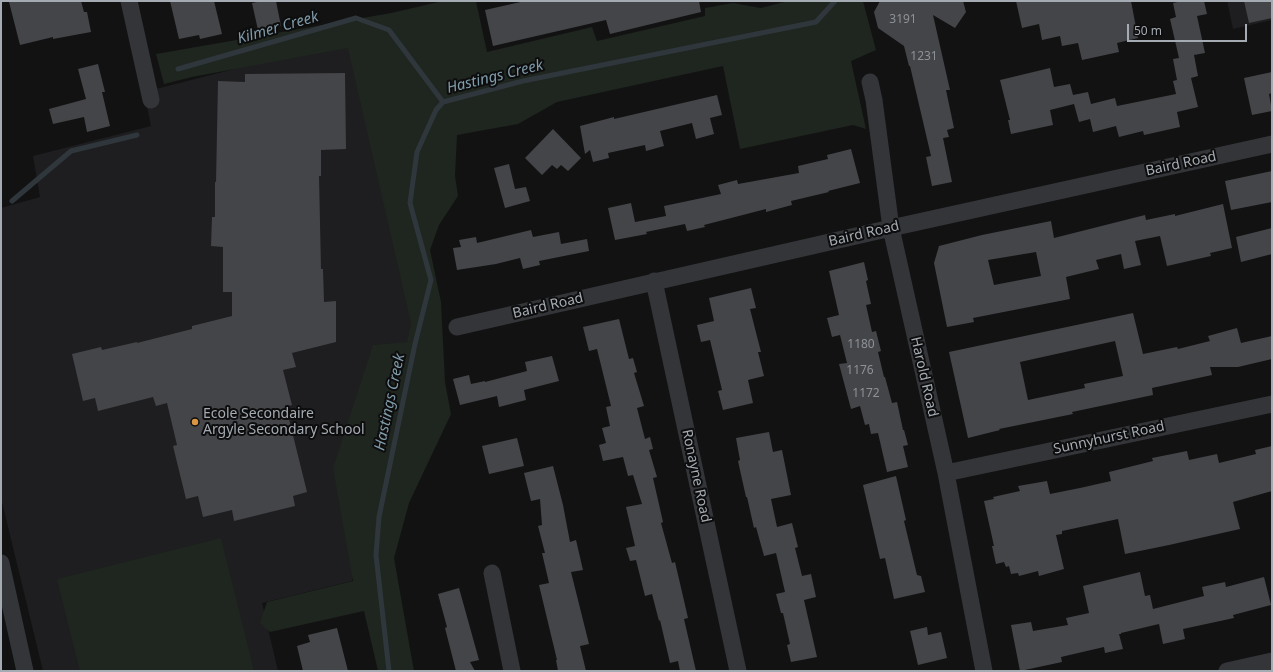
<!DOCTYPE html>
<style>
body{margin:0}
#map{position:relative;width:1273px;height:672px;overflow:hidden;background:#121213;font-family:"Noto Sans",sans-serif}
canvas{display:block}
.frame{position:absolute;inset:0;border:2px solid #a5abb2;pointer-events:none}
.scale{position:absolute;left:1127px;top:24px;width:120px;height:18px;box-sizing:border-box;border:2px solid #a5abb2;border-top:0;padding-left:5px;font-size:12px;line-height:14px;white-space:nowrap;color:#a5abb2;-webkit-text-stroke:3px #0d0d0e;paint-order:stroke}
</style>
<div id="map">
<canvas width="1273" height="672"></canvas>
<div class="frame"></div>
<div class="scale">50 m</div>
</div>
<script>
const context = document.querySelector('canvas').getContext('2d');
context.lineJoin = 'round';
function fill(path, color) { context.fillStyle = color; context.fill(path, 'evenodd'); }
function strokePath(path, color, width, dash) { context.strokeStyle = color; context.lineWidth = width; context.lineCap = dash ? 'butt' : 'round'; context.setLineDash(dash || []); context.stroke(path); }
function label(font, color, halo, rows, align = 'center') {
  context.font = font + ' "Noto Sans",sans-serif'; context.lineWidth = 4; context.setLineDash([]); context.textBaseline = 'middle'; context.strokeStyle = halo; context.fillStyle = color; for (const [text, x, y, turn = 0] of rows) {
    context.save(); context.translate(x, y); context.rotate((+turn || 0) * Math.PI / 180); context.textAlign = isNaN(turn) ? turn : align; if (halo) context.strokeText(text, 0, 0); context.fillText(text, 0, 0); context.restore();
  }
}
const built = new Path2D(`
 M1227,1H1272V20L1233,29Z
 M360,37L416,295L407,347L352,581L262,603L278,671H43L1,498V208L40,197L33,156L151,126L144,92Z`);
const green = new Path2D(`
 M443,1H476L487,52L592,27L597,41L705,16V8L733,3L761,8L788,1H863L876,50L851,61L866,129L853,125L740,149L723,66L557,102L518,124L457,135L455,176L458,196L439,225L430,250L441,302L445,382L451,414L409,503L394,558L414,671H378L364,611L270,632L260,623L267,602L353,581L333,468L373,345L407,342L411,323L348,48L192,77L164,84L156,54L391,13Z
 M221,538L254,671H80L57,579Z`);
const stream = new Path2D(`
 M178,69L356,18L389,30L443,102
 M12,201L71,151L137,135
 M389,671L376,555L379,517L415,344L431,280L410,203L417,152L436,110L443,102L523,81L816,22L835,1`);
const building = new Path2D(`
 M16,1H81L84,12H87L91,32L53,39V37L20,45L9,2Z
 M170,1H214L222,34L200,39L199,35L179,39Z
 M262,1H276L281,26L258,30L252,3Z
 M525,1H699L701,12L610,34L606,20L493,46L485,10Z
 M880,1H963L966,12L955,28L933,15L950,90H946L954,128L947,130L949,137L943,138L952,182L932,186L926,157L931,156L910,66H909L904,46L878,28L874,12Z
 M1016,1H1131L1138,38L1117,43L1119,52L1082,60L1078,43L1062,46L1060,36L1042,40L1039,24L1022,28Z
 M1182,1H1204L1207,14L1197,16L1205,53L1194,55L1198,76L1191,78L1198,107L1177,112L1180,127L1144,135L1143,131L1119,137L1116,126L1093,132L1090,119L1079,122L1074,104L1050,110L1053,125L1011,134L1008,120H1010L1000,80L1050,68L1054,87L1070,84L1073,95L1088,92L1091,104L1115,98L1117,106L1176,94L1173,81L1177,80L1173,59L1179,58L1170,19L1176,17L1173,3Z
 M1244,1H1272V18L1249,23Z
 M98,64L105,92H102L110,126L87,132L84,117L53,124L49,109L86,99L78,69Z
 M1272,72V93L1269,94L1272,111L1252,115L1244,78Z
 M345,73L346,149L321,150V176H319L321,269H323L324,302L336,301V342L292,353L296,367L283,370L292,405L286,407L307,492L293,496L295,506L234,521L232,510L203,517L198,496L186,499L173,446L177,445L167,403L156,406L153,397L98,411L95,398L83,401L72,354L101,347L102,350L137,342V343L192,329V326L232,316V292H223V247L211,246L212,217H215V182H216L218,81L245,82V74Z
 M717,95L722,115L710,118L714,134L696,139L692,123L660,131L664,146L646,151L645,145L608,153L609,158L593,162L590,150L585,154L580,126L614,117V119Z
 M553,129L581,158L568,171L561,165L557,169L552,165L542,175L525,158Z
 M851,149L860,183L828,191L829,192L791,201L792,205L766,212V209L704,225L705,227L687,231L685,224L646,232L647,234L615,240L608,208L631,203L635,222L666,216L664,206L721,194L718,185L737,180L738,184L799,173L798,166L828,159L827,155Z
 M509,164L515,189L526,187L530,201L505,208L494,168Z
 M1272,171V202L1231,210L1225,181Z
 M1223,204L1232,248L1210,253L1211,256L1167,266L1160,236L1135,241L1141,265L1124,269L1121,254L1096,260L1099,269L1066,277L1070,299L973,318L974,322L947,327L934,263L939,246L982,235L1051,221L1054,238L1145,215L1146,220L1175,214V216ZM1036,252L1041,276L994,285L988,260Z
 M1272,228V254L1241,262L1236,237Z
 M531,230L533,237L559,232L561,244L587,239L589,251L539,261L540,265L523,269L520,258L496,264L457,270L453,248L461,247L459,240L476,237L477,243Z
 M864,262L868,280L866,281L871,304L866,305L872,332L876,331L881,351L878,352L884,377H885L892,403L897,402L903,430H904L908,445L903,446L908,467L887,472L878,433L871,434L869,424L865,425L860,406L851,409L839,364L847,363L840,335L832,337L827,318L839,315L829,271Z
 M751,288L756,308L750,309L761,352H758L764,376L748,380L753,403L723,410L718,391L722,390L710,340L701,342L697,325L714,321L709,298Z
 M1133,313L1143,354L1177,347L1178,349L1210,341L1208,336L1237,328L1241,343L1272,336V359L1238,367H1210L1212,375L1152,388L1153,395L1072,412L1073,414L999,429L1000,430L968,438L949,352ZM1115,341L1123,376L1084,384L1085,388L1028,400L1020,362Z
 M619,319L629,359L633,358L637,372L634,373L644,406L637,408L645,439L650,437L653,449L649,450L657,477L653,478L663,522L661,523L672,563L675,562L682,592L688,618L684,619L696,671H680L678,661L670,663L660,620L659,621L652,594L645,596L636,560L630,561L626,548L635,546L626,507L642,504L633,475L628,476L623,457L603,461L599,445L606,443L602,428L610,426L606,407L611,406L597,349L589,351L583,327Z
 M552,356L559,381L524,390L526,400L499,407L497,396L460,405L453,379L469,375L471,384L485,381V382L527,371L525,362Z
 M769,432L773,452L782,450L791,495L771,499L777,527L792,523L798,547L795,548L802,576L811,574L816,597L804,600L817,657L791,662L787,645L790,644L783,613H781L776,594L785,592L776,553L764,556L756,527L754,528L747,497H746L738,461L740,460L736,438Z
 M517,438L524,466L489,474L482,446Z
 M1272,446V491L1233,502L1240,529L1169,545L1125,554L1118,519L1062,531V534L1056,535L1064,569L1039,576L1038,571L1019,576L1018,573L1011,574L1009,566L1006,567L1004,562L996,564L992,546H994L984,501L994,499L993,497L1020,491L1018,486L1047,481L1050,494L1080,488L1111,481L1109,472L1153,461L1152,458L1187,451L1189,460L1217,454L1219,463L1256,454L1255,450Z
 M553,466L563,505L570,542L576,540L583,570L571,572L589,644L580,646L586,671H558L556,660H557L539,585L549,583L542,553H545L538,526L542,525L540,499L531,501L524,473Z
 M896,476L906,520L904,521L917,575L921,576L925,592L894,599L885,558L880,559L863,485Z
 M1140,572L1145,596L1150,595L1153,609L1204,596L1202,587L1225,582L1226,587L1264,577L1271,605L1233,615L1234,618L1183,629L1185,639L1163,644L1159,624L1121,633V634H1119L1123,649L1105,653L1104,647L1061,657L1062,662L1020,671L1011,625L1031,622L1033,631L1068,625L1066,618L1089,613L1083,586Z
 M459,588L479,660L470,662L475,671H456L445,628L447,627L438,594Z
 M927,627L928,635L941,632L947,658L918,665L910,631Z
 M337,628L348,671H303L297,646L310,642L308,635Z`);
const minor = new Path2D(`
 M129,1L151,100
 M870,82L874,100L891,228L946,473L984,671
 M654,281L738,671
 M457,327L891,228L1272,144
 M946,473L1272,404
 M1,563L25,671
 M492,573L512,671
 M1227,671L1272,661`);
const markers = [
 [195,422,4,"#da9643"]
];
const numberNames = [
 ["3191",903,20],
 ["1231",924,57],
 ["1180",861,345],
 ["1176",860,371],
 ["1172",866,394]
];
const streetNames = [
 ["Baird Road",1181,164,-12],
 ["Baird Road",864,234,-13],
 ["Baird Road",548,306,-13],
 ["Harold Road",924,377,77],
 ["Sunnyhurst Road",1109,438,-12],
 ["Ronayne Road",696,476,78]
];
const poiNames = [
 ["Ecole Secondaire",203,414],
 ["Argyle Secondary School",203,430]
];
const waterNames = [
 ["Kilmer Creek",278,28,-16],
 ["Hastings Creek",495,77,-14],
 ["Hastings Creek",390,402,-78]
];
fill(built, '#1e1e20');
fill(green, '#1f251f');
strokePath(stream, '#2f373c', 5);
fill(building, '#444548');
strokePath(minor, '#333538', 17);
for (const [x, y, r, color] of markers) { const dot = new Path2D(); dot.arc(x, y, r, 0, 2 * Math.PI); context.fillStyle = color; context.fill(dot); strokePath(dot, '#0d0d0e', 1.5); }
label('12px', '#8d9298', null, numberNames);
label('14px', '#a5abb2', '#0d0d0e', streetNames);
label('14px', '#a5abb2', '#0d0d0e', poiNames, 'left');
label('italic 15px', '#809ba9', '#0d0d0e', waterNames);
</script>
